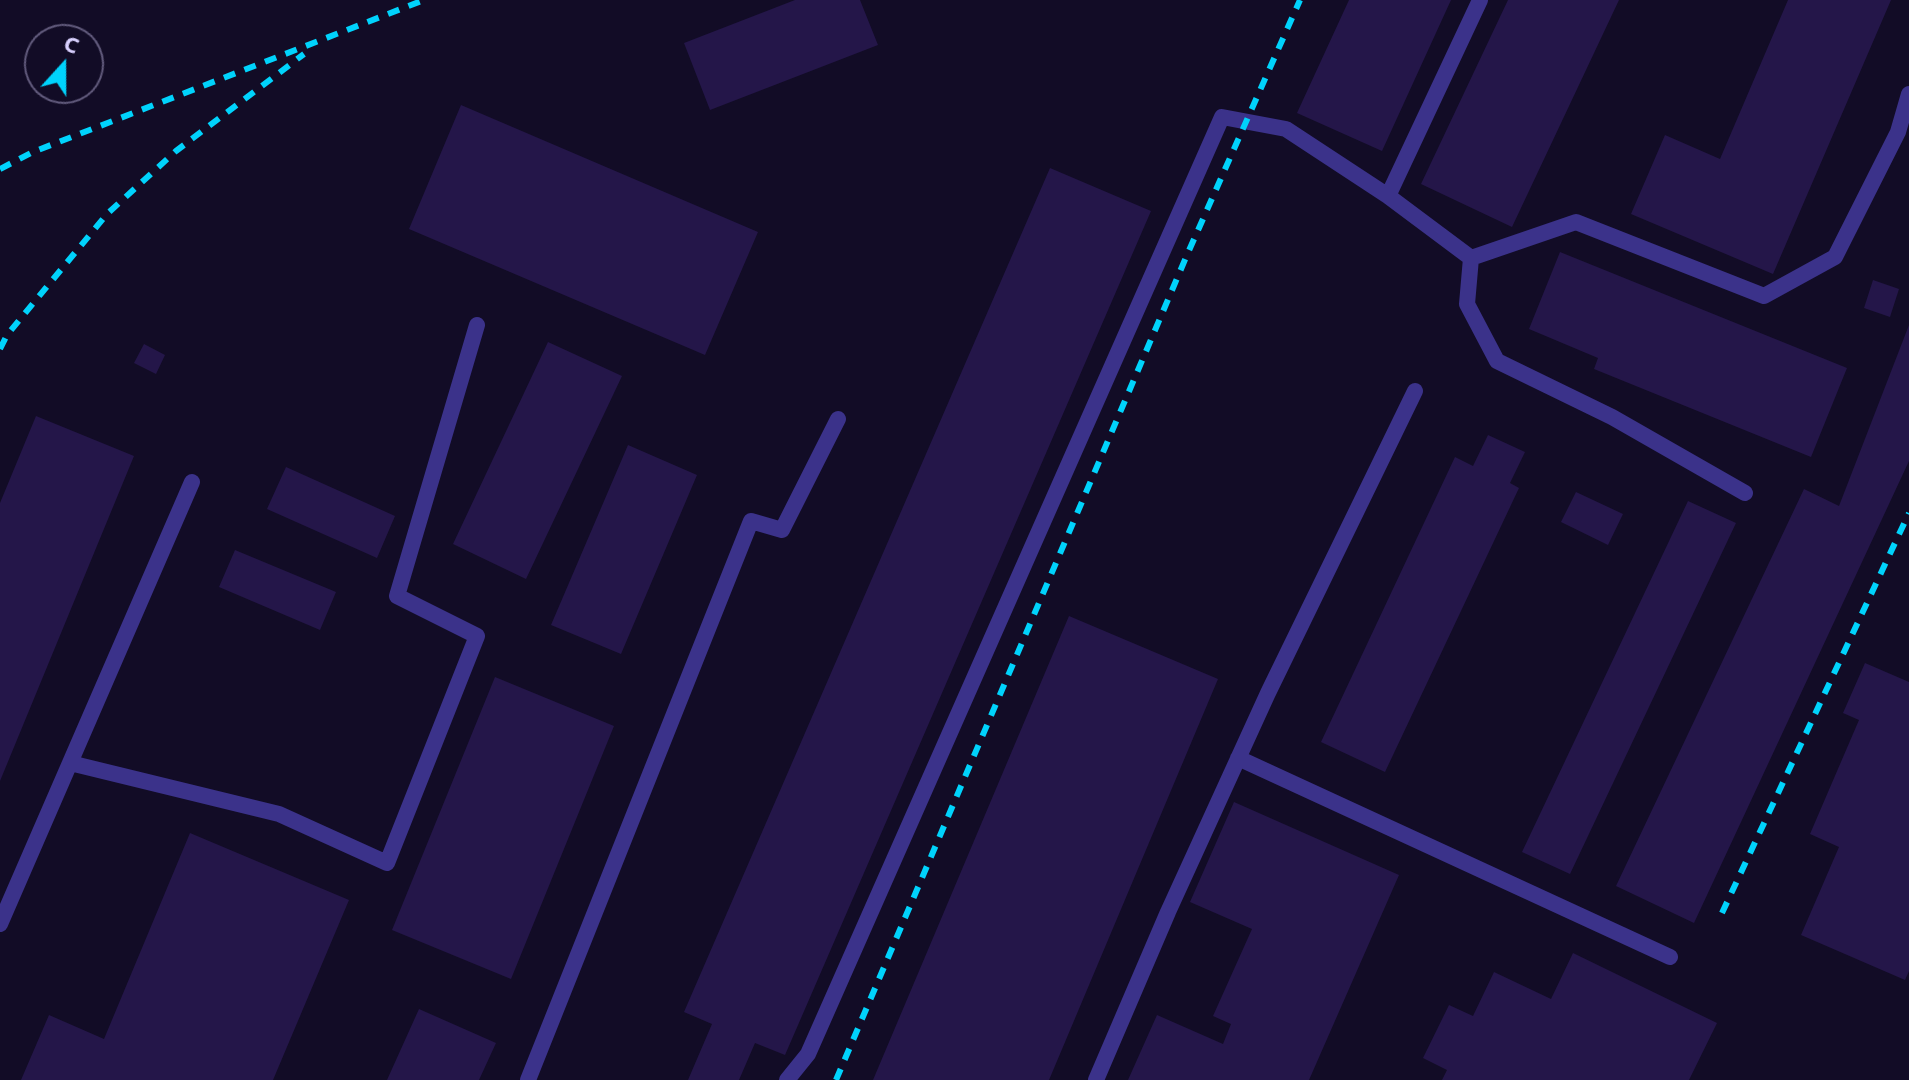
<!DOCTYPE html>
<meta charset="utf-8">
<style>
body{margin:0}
#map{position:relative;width:1909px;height:1080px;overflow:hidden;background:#120c26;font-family:"Noto Sans",sans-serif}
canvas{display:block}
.north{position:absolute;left:24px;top:24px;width:80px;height:80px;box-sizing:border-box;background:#120c26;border:2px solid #625b7d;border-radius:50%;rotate:21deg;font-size:22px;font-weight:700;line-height:32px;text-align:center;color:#d9d1ff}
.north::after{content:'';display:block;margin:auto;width:28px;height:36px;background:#00d3fc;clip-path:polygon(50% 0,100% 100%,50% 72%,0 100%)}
</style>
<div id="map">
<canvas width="1909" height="1080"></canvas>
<div class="north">С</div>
</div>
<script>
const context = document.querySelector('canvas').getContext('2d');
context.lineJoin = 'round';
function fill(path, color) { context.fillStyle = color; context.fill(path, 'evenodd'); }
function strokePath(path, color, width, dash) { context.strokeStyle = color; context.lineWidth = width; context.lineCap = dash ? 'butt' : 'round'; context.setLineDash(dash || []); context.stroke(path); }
const building = new Path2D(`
 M795,0H860L878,45L710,110L684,43Z
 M1349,0H1451L1382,151L1297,113Z
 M1508,0H1619L1512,227L1421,184Z
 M1788,0H1891L1773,274L1631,214L1665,135L1720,159Z
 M461,105L758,232L705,355L409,229Z
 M1050,168L1151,211L785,1055L755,1043L739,1080H688L712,1024L684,1012Z
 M1560,252L1847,368L1811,457L1594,369L1598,358L1529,329Z
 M1873,280L1899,289L1890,317L1864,308Z
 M1909,325V461L1694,923L1616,886L1804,489L1839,506Z
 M548,342L622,376L526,579L453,544Z
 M144,344L165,355L156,374L134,363Z
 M36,416L134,456L0,781V503Z
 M1488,435L1525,452L1510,483L1519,488L1385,772L1321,742L1455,457L1473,466Z
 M628,445L697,475L621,654L551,625Z
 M286,467L395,516L377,558L267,509Z
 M1576,492L1623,514L1608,545L1561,522Z
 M1688,501L1736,523L1570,874L1522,852Z
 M235,550L336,592L320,630L219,587Z
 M1069,616L1218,679L1049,1080H873Z
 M1865,663L1909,682V971L1905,980L1801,935L1839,847L1810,834L1859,720L1843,713Z
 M495,677L614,726L511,979L392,930Z
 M1234,802L1399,875L1309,1080H1128L1157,1015L1223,1044L1231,1024L1213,1016L1252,929L1190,902Z
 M190,833L349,900L273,1080H21L49,1015L104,1039Z
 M1573,953L1717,1023L1689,1080H1442L1447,1070L1423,1058L1449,1005L1473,1016L1494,972L1551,999Z
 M419,1009L496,1043L479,1080H387Z`);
const lane = new Path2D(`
 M1388,196L1480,0
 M1471,258L1576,222L1764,296L1835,257L1898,132L1909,94
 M1238,758L1670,957
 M70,763L279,814L387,863L477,636L397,596L477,325
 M0,924L192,482
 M528,1080L751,521L782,530L838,419
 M787,1080L808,1054L1222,117L1286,129L1388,196L1471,258L1467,304L1497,361L1612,417L1745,493
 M1096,1080L1168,912L1268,693L1415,391`);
const rail = new Path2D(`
 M0,169L33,152L424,0
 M0,349L7,335L107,214L176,151L304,54
 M1722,913L1909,513
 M836,1080L1187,255L1300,0`);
fill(building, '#241649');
strokePath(lane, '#3b328a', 16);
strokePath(rail, '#00d3fc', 6, [12, 10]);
</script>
